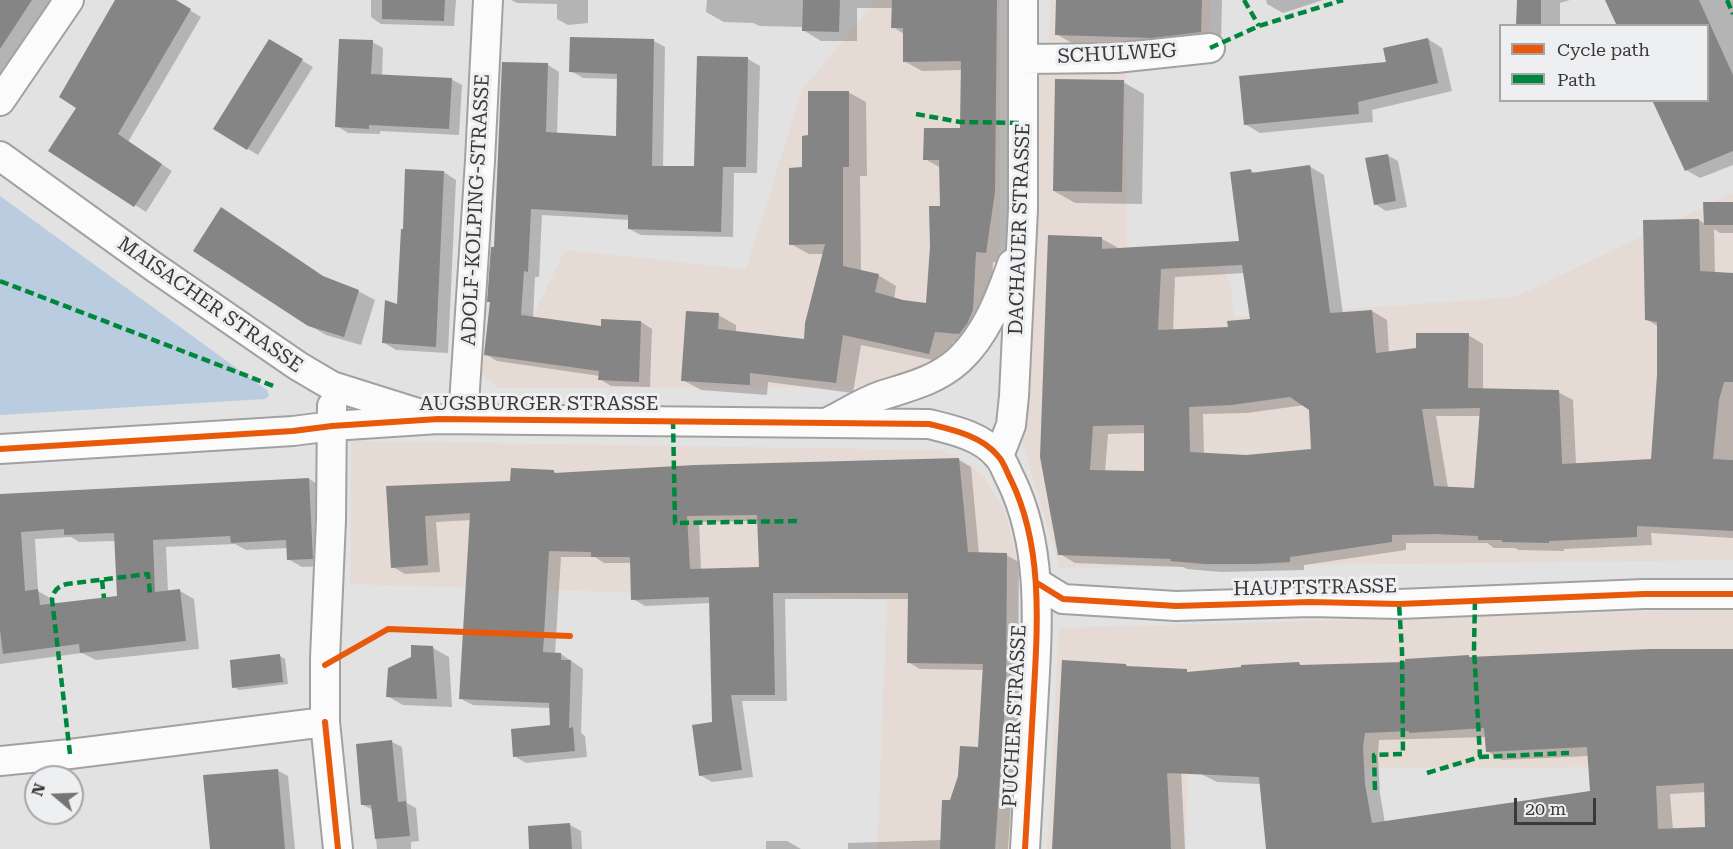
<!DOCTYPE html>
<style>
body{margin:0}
#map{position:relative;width:1733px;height:849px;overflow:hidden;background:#e2e2e3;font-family:"Roboto Serif",serif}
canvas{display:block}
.legend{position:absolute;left:1499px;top:24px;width:210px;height:78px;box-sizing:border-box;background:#eeeff1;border:2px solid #a6a6a8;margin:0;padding:8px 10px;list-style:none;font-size:18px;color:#39393a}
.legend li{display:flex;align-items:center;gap:12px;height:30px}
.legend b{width:30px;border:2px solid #a6a6a8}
.north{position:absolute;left:24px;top:765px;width:60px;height:60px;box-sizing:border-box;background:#eeeff1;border:2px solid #a6a6a8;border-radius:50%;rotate:289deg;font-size:16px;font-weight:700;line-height:24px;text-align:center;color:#39393a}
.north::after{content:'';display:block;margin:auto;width:21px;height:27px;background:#747475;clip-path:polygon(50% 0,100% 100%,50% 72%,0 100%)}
.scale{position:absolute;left:1514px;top:798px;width:82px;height:27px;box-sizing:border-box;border:3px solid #39393a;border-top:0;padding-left:8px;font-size:18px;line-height:21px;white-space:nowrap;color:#39393a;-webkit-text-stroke:4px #eeeff1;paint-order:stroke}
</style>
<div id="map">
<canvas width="1733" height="849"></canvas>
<ul class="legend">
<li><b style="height:8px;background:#e8590c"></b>Cycle path</li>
<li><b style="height:8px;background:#00873e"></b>Path</li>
</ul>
<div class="north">N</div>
<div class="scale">20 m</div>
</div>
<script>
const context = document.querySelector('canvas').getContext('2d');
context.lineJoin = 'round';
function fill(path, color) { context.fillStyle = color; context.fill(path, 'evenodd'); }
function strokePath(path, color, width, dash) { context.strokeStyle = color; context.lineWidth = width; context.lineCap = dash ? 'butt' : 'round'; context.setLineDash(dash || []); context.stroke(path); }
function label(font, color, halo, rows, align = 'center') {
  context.font = font + ' "Roboto Serif",serif'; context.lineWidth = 6; context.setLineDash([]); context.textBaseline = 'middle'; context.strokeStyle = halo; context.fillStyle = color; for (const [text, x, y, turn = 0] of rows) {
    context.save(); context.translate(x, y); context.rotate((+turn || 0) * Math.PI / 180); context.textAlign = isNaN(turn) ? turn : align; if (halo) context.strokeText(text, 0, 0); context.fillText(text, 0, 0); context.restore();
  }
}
const commercial = new Path2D(`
 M872,0H1000V245L985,306L969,334L920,369L865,387L498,388L476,370L481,306L534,314L565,250L746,269L802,90L872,6Z
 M1050,0H1211V23L1205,41H1049Z
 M1126,66L1127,247L1212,243L1231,286L1234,317L1515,297L1733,193V560L1060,568L1022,441L1032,67Z
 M351,441L940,450L965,461L985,478L1004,510L1018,561L1011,849H877L887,601L773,593L709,595L350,584Z
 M1733,609V849H1640L1636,767L1189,769L1185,849H1047L1059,628Z`);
const green = new Path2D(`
 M0,196L268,391L269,396L265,399L0,415Z`);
const shadow = new Path2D(`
 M0,0H54L0,83Z
 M117,0H173L201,17L128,142L172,171L146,212L50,151L78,108Z
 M371,0H456L454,26L381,24L371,17Z
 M511,0H588V23L568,25L557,19V4L517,3Z
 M707,0H1014L1012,203L1004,262H993L990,321L977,343L953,342L947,363L861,345L853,393L768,382L767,395L701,390L683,380L718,315L736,325V332L805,341L824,254H809L791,244L810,137L848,92L866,102L867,176H860L861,271L878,275L896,286L894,299L928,304L941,207V168L925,159L962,130V70L922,71L904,61V34L893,27V8H857V41H821L803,30L804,27L760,26L753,23L724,22L706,12Z
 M1057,0H1222L1221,43L1077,46L1056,34Z
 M1266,0H1323L1283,13L1267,4Z
 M1518,0H1570L1560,3V26H1518Z
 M1607,0H1733V165L1700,178L1686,170L1708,100V26Z
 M1428,39L1442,48L1452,91L1372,110L1373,122L1260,133L1245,124L1388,63Z
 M269,41L313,67L258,155L248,149Z
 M654,41L665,47L663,167L696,168L699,58L748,59L760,66L757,173H734L733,237L641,235L629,229L630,220L542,215L539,277H535L533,318L602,328L641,322L652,329L650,387L611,386L600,379V376L497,361L485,354L495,249L548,65L559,72L557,134L617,137L618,79L583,78L571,71Z
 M372,42L383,48L382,76L451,79L462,85L459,135L380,131V134L348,133L337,126Z
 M1123,82L1144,94L1142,204L1075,203L1054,191Z
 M1387,155L1398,161L1407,207L1386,211L1375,204Z
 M1309,166L1324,175L1343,314L1372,311L1387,320L1389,353L1417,349L1468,335L1483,344V390L1558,392L1573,400L1576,464L1653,460L1658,375L1659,327L1646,319L1699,220L1705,224L1733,203V233H1720L1714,229L1715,273L1733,275V538L1651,533L1652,545L1564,549V551L1519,550L1515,548H1494L1487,543H1406V550L1304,565V570L1221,572L1187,569L1183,567L1075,563L1060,554L1102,239L1117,247V250L1241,243L1251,170L1256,174ZM1245,273L1251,321L1230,328L1173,331L1175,277ZM1305,405L1311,409L1313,450L1246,456L1204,454L1203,414L1247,413ZM1436,416H1481L1476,489L1448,488ZM1145,433V473L1105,472L1108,434Z
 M444,172L456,180L448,353L396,350L383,342L398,306Z
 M222,209L328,280L358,291L375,300L361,345L326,335L309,325Z
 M959,460L971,467L979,554L1006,555L1019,562L1018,697L1008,849H848V843L942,840L951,801L980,749L984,670L920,669L908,662L910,599H785L787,701H742L753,777L712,782L700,775L714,723L711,603L645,606L633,599L632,563H604L595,557H561L555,654H561L583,669L581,733L585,736L587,757L526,763L514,756L552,726L551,708L473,705L461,699L471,520L436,522L440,572L405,574L393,567L388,488L511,482L553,471L558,474ZM758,521L760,568L701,570L699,522Z
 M309,479L323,487L326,566L302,567L288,559V548L246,550L235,544L166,547L168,592L180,591L194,599L199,649L96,660L82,653L0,664V496ZM71,537L79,542L116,541L119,598L53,605L52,599L38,591L35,539Z
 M433,648L449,657L452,707L403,705L387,696Z
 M1733,650V849H1267L1261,784L1217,782L1201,774L1180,749L1185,849H1054L1126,665L1131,668L1186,671L1190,673L1299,664L1305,667L1407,664L1468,657L1471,658ZM1486,737L1487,751L1502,760L1589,756L1592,792L1385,823L1380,794L1378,756L1379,740ZM1705,792L1707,828L1673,830L1670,794Z
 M280,656L285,659L288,684L239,690L234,687Z
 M392,742L402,747L407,803L416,808L419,841L411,842V849H377L373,810L363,805Z
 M277,770L288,776L295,849H211Z
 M570,825L581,831L582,849H531Z
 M766,841H787L801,849H766Z`);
const building = new Path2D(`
 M0,0H32L0,49Z
 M115,0H176L191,9L118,134L162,164L134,207L48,151L76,108L59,97Z
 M382,0H445L444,21L382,19Z
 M803,0H840L839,32L802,31Z
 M892,0H997L995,192L986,253L976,252L973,310L967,324L959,334L935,332L929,354L843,335L836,383L750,373V385L681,381L686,311L719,313L718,329L804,339L805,323L825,244L789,245V168L802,167V136L808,135V91H849V167H843V266L879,274L875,292L903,300L926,303L930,247L929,206H940L939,160H923L924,128H960L961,61L903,62V28H891Z
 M1056,0H1202L1201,32L1153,38L1055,35Z
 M1517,0H1541V26H1516Z
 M1605,0H1699L1733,75V151L1685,171L1652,100H1707V26H1617Z
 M570,37L654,39L652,166H694L697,56L748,57L746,167H723L721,232L628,229V215L531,209L528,272L524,271L521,315L601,326V319L641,321L639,382L598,380L599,371L484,355L490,302H487L491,247H494L502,62L548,63L546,132L616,136L617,74L569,72Z
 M1428,38L1438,83L1358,102L1359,114L1244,125L1239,76L1386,62L1383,48Z
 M269,39L303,59L247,150L213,129Z
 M339,39L373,40L371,74L452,78L449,129L369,125V129L335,127Z
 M1055,79L1124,80L1122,192L1053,191Z
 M1388,154L1396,201L1374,205L1365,158Z
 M1310,165L1330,313L1372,310L1376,353L1416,348V333H1469L1468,388L1559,390L1562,464L1651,459L1657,375V322L1645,320L1643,220L1699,219L1700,271L1733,273V382H1724L1719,400L1713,459L1733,460V531L1637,526V537L1549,541V543L1502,542V540H1478V536L1435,534L1392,535V542L1290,557V562L1256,564H1205L1170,561L1171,559L1058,555L1040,457L1048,235L1102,237V249L1239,241L1230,172L1251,169V173ZM1242,265L1250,319L1227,321L1228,327L1158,330L1161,269ZM1290,397L1309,410L1311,449L1246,455L1190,452L1189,407L1231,405ZM1480,408L1474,488L1434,486L1422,409ZM1144,425V471L1090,470L1093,426Z
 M405,169L444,171L436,347L382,343L385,300L397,304L401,229H403Z
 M1703,202H1733V225H1704Z
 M221,207L323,276L359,290L344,337L308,326L193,251Z
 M959,458L968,552L1007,553L1006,689L995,849H940L942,800H950L958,776L960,746L978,747L983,664L907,663L908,593H773L775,695H731L742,770L699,776L692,725L712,722L709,597L631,600L630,557H591V552L549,551L543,652L561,653V660H571L569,728L573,727L575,751L513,757L511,729L550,725L549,703L459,699L470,513L425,516L428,565L391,568L386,486L510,481L511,468L554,470V473L695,465ZM757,515L759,567L690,569L687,516Z
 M309,478L313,559L287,560L286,540L231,543L230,536L153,540L155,592L180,589L186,641L80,653L79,644L3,654L0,630V494ZM64,529V535L114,533L117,596L40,605L38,589L25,591L21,532Z
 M411,645L433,646L437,699L386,697L388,668L411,657Z
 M1650,649H1733V849H1266L1259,777L1167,773L1171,849H1052L1062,660L1126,664V666L1187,669V672L1241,667V665L1299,662L1300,665L1405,662V659L1469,655V657ZM1484,728L1486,752L1587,747L1590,791L1372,823L1365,784L1363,747L1365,733L1409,731V733ZM1704,783L1705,827L1658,829L1656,786Z
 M280,654L283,682L232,688L230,660Z
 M392,740L398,802L406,801L410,836L375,839L371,805H361L356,744Z
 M278,769L285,849H210L203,775Z
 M570,823L572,849H529L528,826Z`);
const minor = new Path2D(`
 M1023,59L1116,58L1210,48
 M0,101L69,0
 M0,156L154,267L298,366L332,386L421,414
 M332,406L331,520L325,658V722L338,849
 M463,419L480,161L488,0
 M830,421C846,413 863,402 880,396C908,387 936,381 959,360C986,335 1000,298 1012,264
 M0,449L293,431L332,426L438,419L929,424C953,430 982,436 998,456C1004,462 1007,473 1011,480C1045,550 1037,632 1033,708C1030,755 1028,802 1025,849
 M999,456L1011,425L1014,396L1023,209V0
 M1037,583L1063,599L1176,606L1310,602L1399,604L1644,594H1733
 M0,761L70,754L325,722`);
const quiet = new Path2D(`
 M1244,0L1259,26
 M1727,0L1733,14
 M1210,48L1259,26L1343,0
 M916,114L960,122L1023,123
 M0,281L276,387
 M673,420L675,523L799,521
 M102,580L104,598
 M70,754L52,599C54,590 58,586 67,584L148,574L150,593
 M1480,757L1569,753
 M1427,773L1480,757L1474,649L1475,599
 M1375,790L1374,755L1403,754L1402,651L1399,604`);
const cycleway = new Path2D(`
 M0,449L293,431L332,426L438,419L929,424C953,430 982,436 998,456C1004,462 1007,473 1011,480C1045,550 1037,632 1033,708C1030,755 1028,802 1025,849
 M1037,583L1063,599L1176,606L1310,602L1399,604L1644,594H1733
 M325,665L388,629L570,636
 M325,722L338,849`);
const streetNames = [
 ["SCHULWEG",1117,54,-3],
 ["ADOLF-KOLPING-STRASSE",476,210,-87],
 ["DACHAUER STRASSE",1020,229,-88],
 ["MAISACHER STRASSE",210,305,35],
 ["AUGSBURGER STRASSE",539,404],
 ["HAUPTSTRASSE",1315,588,-1],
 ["PUCHER STRASSE",1015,716,-87]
];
fill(commercial, '#e6dad5');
fill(green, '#baccdf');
fill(shadow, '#0003');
fill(building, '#868586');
strokePath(minor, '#a1a1a2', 32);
strokePath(minor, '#fbfbfb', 28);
strokePath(quiet, '#00873e', 4.5, [9, 4.5]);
strokePath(cycleway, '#e8590c', 6);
label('20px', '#39393a', '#eeeff1', streetNames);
</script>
